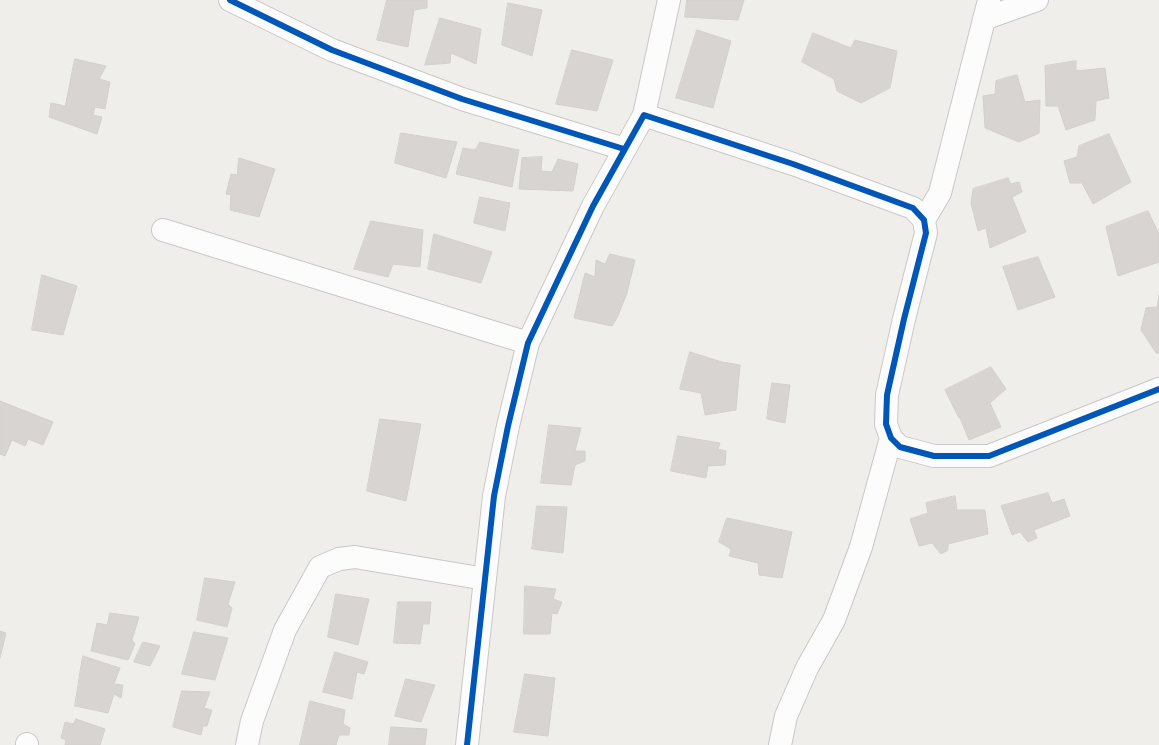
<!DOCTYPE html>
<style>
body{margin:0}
canvas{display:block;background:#f0eeeb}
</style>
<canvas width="1159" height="745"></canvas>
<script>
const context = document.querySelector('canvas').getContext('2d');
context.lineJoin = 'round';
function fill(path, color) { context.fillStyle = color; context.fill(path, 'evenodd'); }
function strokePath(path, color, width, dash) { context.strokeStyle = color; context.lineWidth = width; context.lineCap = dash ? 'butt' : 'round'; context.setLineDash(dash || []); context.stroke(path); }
const building = new Path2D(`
 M387,0H427V8L414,10L408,47L377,40Z
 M687,0H744L738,20L685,17Z
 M508,3L542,10L532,56L502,45Z
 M440,18L481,29L476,64L451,53L450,63L425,65Z
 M697,30L731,41L713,108L676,98Z
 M813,33L851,48L855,40L897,51L890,88L861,103L837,91L834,79L802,62Z
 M572,50L613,60L597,111L556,104Z
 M75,59L106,66L99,79L110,82L105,109L95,107L93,115L102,117L97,134L49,117L51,103L65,106Z
 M1076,61V71L1105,68L1109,98L1096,101L1095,120L1066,130L1058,106H1046L1045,66Z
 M1017,75L1025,102L1040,100L1039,133L1019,142L985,128L983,96L995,94L996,81Z
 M401,133L457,142L446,178L395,163Z
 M1109,134L1131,182L1093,204L1082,183H1070L1064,161L1077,157L1079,146Z
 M480,142L519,150L512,187L456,174L463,148L475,150Z
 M542,157L541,171L552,172L558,159L578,164L573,191L519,189L522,158Z
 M239,158L275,169L259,217L230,210L231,195L226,194L231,174L237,175Z
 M1008,178L1011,184L1019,182L1022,192L1012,197L1026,232L990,248L986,228L978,231L971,203L973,189Z
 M480,197L510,203L505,231L474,223Z
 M1148,211L1159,234V262L1118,276L1106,227Z
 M371,221L423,230L420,267L393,264L388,277L354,269Z
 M434,234L492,252L481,283L428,269Z
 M610,254L635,260L627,293L618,316L612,326L574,318L585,273L595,277L596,260L605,264Z
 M1038,257L1055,297L1018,310L1003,267Z
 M42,275L77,286L63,335L32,330Z
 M1159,295V353H1156L1141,330L1146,308L1157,307Z
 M690,352L722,362L740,365L736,410L705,415L701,393L680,389Z
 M991,367L1006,389L990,403L1001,427L969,440L960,418H959L945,390Z
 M772,383L790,385L785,423L767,419Z
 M0,401L53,422L43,445L28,439L25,446L12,440L5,456L0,454Z
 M380,419L421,424L406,501L367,491Z
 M549,425L581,428L575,451H585V461L575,465L571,485L541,483Z
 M678,436L720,443L718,449L726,451L725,465L708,466L706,478L671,471Z
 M1048,493L1052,503L1064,499L1070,516L1034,530L1037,538L1028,542L1020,532L1012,535L1001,506Z
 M955,496L957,510H985L988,534L948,544V550L941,554L932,543L919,546L910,519L928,513L926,503Z
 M537,506L567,507L563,553L532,549Z
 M727,518L792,532L782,578L759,575L758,563L729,556L731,549L719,542Z
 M205,578L235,582L228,604L232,608L227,627L197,620Z
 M525,586L556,589L553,599L562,602L557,614L552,613L550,634H524Z
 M336,594L369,599L358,645L328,637Z
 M398,602H431L429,624H423L420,644L394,643Z
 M110,613L139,617L132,640L135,644L128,660L91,651L97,623L107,625Z
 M0,631L6,633L0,658Z
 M194,632L228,638L215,680L182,674Z
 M143,642L160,646L150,666L134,662Z
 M335,652L368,662L364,674L357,672L352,699L323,692Z
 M83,656L120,668L114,684L123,685L121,698L114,694L108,713L75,706Z
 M525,674L555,678L548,736L514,732Z
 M406,679L435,685L421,722L395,716Z
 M182,691L210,692L204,708L212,710L207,726H203L201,735L173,727Z
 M310,701L345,710L343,724L350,728L349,735H339L336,745H300Z
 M76,719L105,729L100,745H65L66,740L61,738L65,722L73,724Z
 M391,727L427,729L425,745H389Z`);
const minor = new Path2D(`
 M230,0L332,50L462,99L624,149
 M984,19L1037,0
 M644,115L669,0
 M924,220L940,193L989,0
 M163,230L528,343
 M27,745V744
 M247,745L252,721L285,630L320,567L339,559L355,557L485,579
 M467,745L494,496L508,426L528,343L593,206L644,115L793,164L913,208L924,220L926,233L904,319L887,395L886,424L891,438L900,447L934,456H989L1159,389
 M780,745L786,716L807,668L834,620L861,547L891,438`);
const cycleway = new Path2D(`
 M230,0L332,50L462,99L624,149
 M467,745L494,496L508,426L528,343L593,206L644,115L793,164L913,208L924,220L926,233L904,319L887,395L886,424L891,438L900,447L934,456H989L1159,389`);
fill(building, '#d7d4d2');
strokePath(building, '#d3d0cc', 1);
strokePath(minor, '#c9c8c7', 24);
strokePath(minor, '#fdfcfc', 22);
strokePath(cycleway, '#0057b8', 6);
</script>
